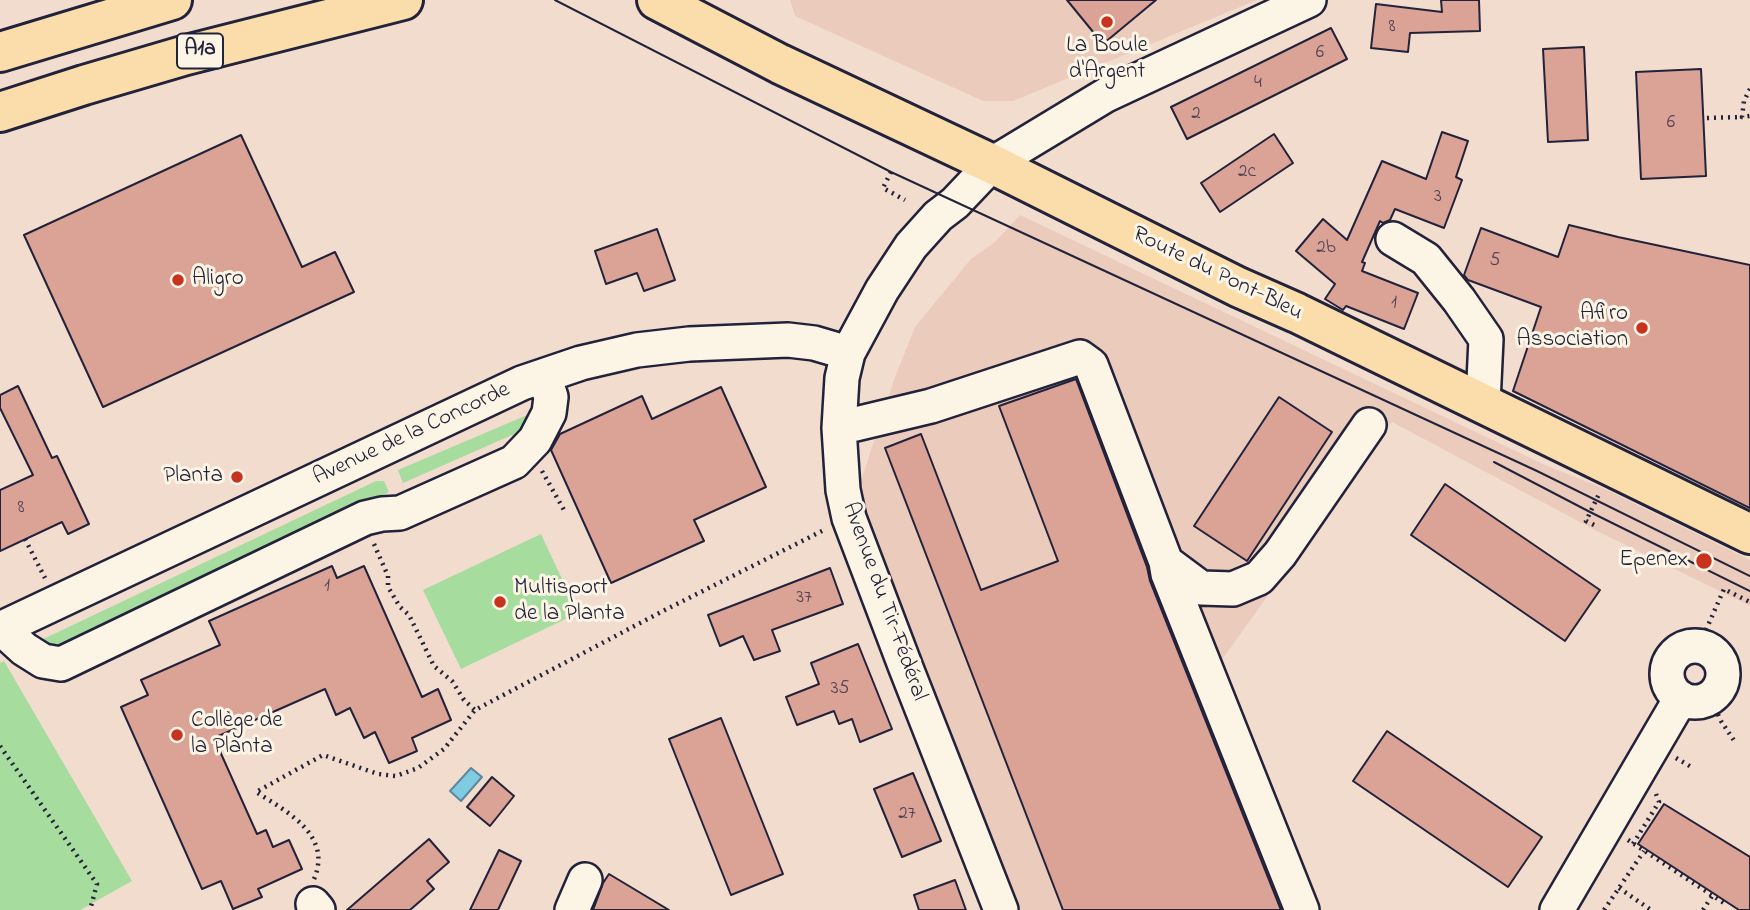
<!DOCTYPE html>
<meta charset="utf-8">
<style>
body{margin:0}
canvas{display:block;background:#f2dccd}
</style>
<canvas width="1750" height="910"></canvas>
<script>
const context = document.querySelector('canvas').getContext('2d');
context.lineJoin = 'round';
function fill(path, color) { context.fillStyle = color; context.fill(path, 'evenodd'); }
function strokePath(path, color, width, dash) { context.strokeStyle = color; context.lineWidth = width; context.lineCap = dash ? 'butt' : 'round'; context.setLineDash(dash || []); context.stroke(path); }
function label(font, color, halo, rows, align = 'center') {
  context.font = font + ' "Indie Flower",sans-serif'; context.lineWidth = 6; context.setLineDash([]); context.textBaseline = 'middle'; context.strokeStyle = halo; context.fillStyle = color; for (const [text, x, y, turn = 0] of rows) {
    context.save(); context.translate(x, y); context.rotate((+turn || 0) * Math.PI / 180); context.textAlign = isNaN(turn) ? turn : align; if (halo) context.strokeText(text, 0, 0); context.fillText(text, 0, 0); context.restore();
  }
}
const built = new Path2D(`
 M790,0H1257L1013,101H983L795,16Z
 M1020,215L1543,464L1607,490L1750,560V606L1593,529L1392,422L1221,661L1320,910H1001L849,518L895,377L915,327L971,259L995,242Z`);
const green = new Path2D(`
 M539,410L516,441L512,435L403,483L398,470Z
 M376,481H384L389,492L91,634L65,657L37,642Z
 M541,534L578,613L461,669L423,590Z
 M4,661L132,881L80,910H0V663Z`);
const water = new Path2D(`
 M471,768L482,777L461,801L450,791Z`);
const building = new Path2D(`
 M1067,0H1156L1103,44Z
 M1441,0H1479L1480,31L1410,33L1408,52L1371,48L1376,4L1442,12Z
 M1331,28L1347,59L1187,139L1171,107Z
 M1584,47L1588,140L1548,142L1543,49Z
 M1701,69L1706,176L1641,179L1636,72Z
 M1442,132L1468,141L1456,177L1462,180L1444,228L1395,209L1390,220L1383,223L1380,221L1362,262L1365,263L1362,271L1418,293L1404,329L1346,306L1343,310L1325,299L1335,284L1296,251L1323,219L1347,240L1382,161L1426,179Z
 M1274,134L1293,163L1220,212L1201,183Z
 M241,135L302,267L335,252L354,292L103,407L24,235Z
 M1569,225L1618,237L1750,265V508L1513,391L1541,307L1468,280L1464,275L1481,228L1558,257Z
 M657,229L675,280L644,291L637,273L606,284L595,251Z
 M1076,379L1147,567L1150,581L1281,910H1063L885,448L921,434L981,590L1058,561L999,406Z
 M18,386L52,458L57,456L89,524L68,534L62,522L0,551V490L33,475L0,408V395Z
 M721,387L766,487L694,520L704,541L611,583L551,450L560,434L642,396L652,419Z
 M1279,397L1332,432L1247,561L1194,526Z
 M1445,484L1600,590L1565,641L1411,535Z
 M332,566L337,578L364,566L422,697L438,689L451,720L412,738L417,751L389,763L375,732L364,738L350,708L336,715L325,689L214,738L257,834L266,830L273,847L289,840L302,869L258,889L262,897L233,909L221,881L202,889L121,707L148,695L141,680L220,645L209,621Z
 M830,568L843,604L772,630L780,651L754,660L743,636L720,646L708,615Z
 M858,644L892,729L860,742L852,719L839,724L834,711L797,725L786,697L819,684L811,663Z
 M721,718L783,874L731,895L669,739Z
 M1387,731L1542,837L1508,887L1353,781Z
 M913,773L941,841L902,857L874,789Z
 M492,777L514,796L490,826L467,807Z
 M1664,804L1750,857V910H1739L1638,844Z
 M429,839L449,862L427,881L434,889L410,910H347Z
 M499,850L521,861L498,910H470Z
 M609,874L669,910H593L603,883Z
 M955,880L966,910H919L914,895Z`);
const path = new Path2D(`
 M1750,89L1744,101L1742,117L1750,116
 M1707,118L1742,117
 M891,172L883,188L905,200
 M542,471L564,510
 M1594,525L1586,521L1600,492
 M25,539L45,578
 M374,544L388,576V587L400,607L409,615L434,666L452,681L464,700L475,710
 M1706,630L1724,589L1750,602
 M1715,708L1721,721L1735,742
 M0,746L97,884L90,910
 M1676,758L1693,768
 M1628,840L1727,905
 M1633,844L1659,802L1656,794
 M314,879C333,835 286,811 256,792L323,755L378,774L396,776L418,768L444,749L475,710L663,611L824,530
 M1619,888L1651,910
 M1604,910L1644,851
 M1703,910L1712,896`);
const minor = new Path2D(`
 M1393,239L1426,259L1459,300L1486,339L1483,403
 M839,428L931,406L1080,357L1091,365L1166,562L1201,588L1233,589L1259,578L1280,554L1369,425
 M1166,562L1168,574L1302,910
 M1,628L24,649L43,661L61,664L365,518L382,514L400,513L514,462L535,440L549,413L551,397L544,376
 M0,629L522,383L581,363L637,350L689,344L788,340L814,343L848,353
 M1667 674a28 28 0 1 1 56 0a28 28 0 1 1-56 0Z
 M313,904L318,910
 M572,910L585,880
 M1001,910L906,668L849,518L843,490L839,428L842,378L848,353L882,290L911,246L938,216L955,203L992,164L1106,95L1309,0
 M1557,910L1681,698`);
const major = new Path2D(`
 M657,0L780,64L992,164L1238,287L1297,313L1750,534`);
const highway = new Path2D(`
 M0,52L172,0
 M0,112L84,85L186,55L403,0`);
const tram = new Path2D(`
 M555,0L891,172L1537,471L1750,576
 M1494,462L1590,512L1750,591`);
const markers = [
 [1107,22,7,"#c8321e"],
 [178,280,7,"#c8321e"],
 [1642,328,7,"#c8321e"],
 [237,477,7,"#c8321e"],
 [1704,561,9,"#c8321e"],
 [500,602,7,"#c8321e"],
 [177,735,7,"#c8321e"]
];
const numberNames = [
 ["8",1392,28],
 ["6",1320,54],
 ["4",1258,84],
 ["2",1196,115],
 ["6",1671,124],
 ["2c",1247,173],
 ["3",1438,198],
 ["2b",1326,249],
 ["5",1495,262],
 ["1",1394,304],
 ["8",21,509],
 ["1",327,587],
 ["37",804,599],
 ["35",840,690],
 ["27",907,815]
];
const shields = [
 [200,51,46]
];
const shieldNames = [
 ["A1a",200,51]
];
const poiNames = [
 ["La Boule",1107,47,"center"],
 ["d'Argent",1107,73,"center"],
 ["Aligro",192,280],
 ["Afiro",1628,315,"right"],
 ["Association",1628,341,"right"],
 ["Planta",223,477,"right"],
 ["Epenex",1688,561,"right"],
 ["Multisport",514,589],
 ["de la Planta",514,615],
 ["Collège de",191,722],
 ["la Planta",191,748]
];
const streetNames = [
 ["Route du Pont-Bleu",1217,275,26],
 ["Avenue de la Concorde",412,435,-25],
 ["Avenue du Tir-Fédéral",883,602,70]
];
fill(built, '#ebcbbc');
fill(green, '#a7dc9f');
fill(water, '#81cbe2');
strokePath(water, '#5b879f', 2);
fill(building, '#dba296');
strokePath(building, '#22223b', 2);
strokePath(minor, '#22223b', 38);
strokePath(major, '#22223b', 44);
strokePath(highway, '#22223b', 44);
strokePath(path, '#22223b', 4.5, [2, 5]);
strokePath(minor, '#fcf5e5', 33);
strokePath(major, '#faddab', 38);
strokePath(highway, '#faddab', 38);
strokePath(tram, '#22223b', 2);
for (const [x, y, r, color] of markers) { const dot = new Path2D(); dot.arc(x, y, r, 0, 2 * Math.PI); context.fillStyle = color; context.fill(dot); strokePath(dot, '#fcf5e5', 2.5); }
label('19px', '#504252', null, numberNames);
for (const [x, y, w] of shields) { const box = new Path2D(); box.roundRect(x - w / 2, y - 17.5, w, 35, 5); context.fillStyle = '#fcf5e5'; context.fill(box); strokePath(box, '#22223b', 2); }
label('bold 21px', '#22223b', null, shieldNames);
label('23px', '#22223b', '#fcf5e5', poiNames, 'left');
label('23px', '#22223b', '#fcf5e5', streetNames);
</script>
